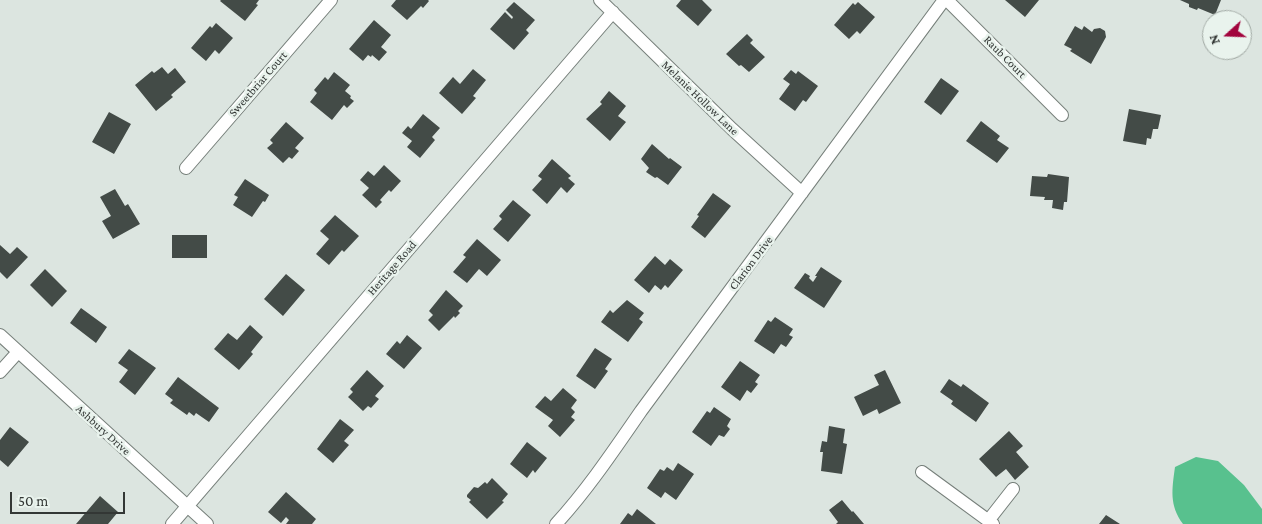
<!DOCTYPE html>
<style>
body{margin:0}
#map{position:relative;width:1262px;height:524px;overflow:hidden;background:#dce5e0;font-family:"Crimson Pro",serif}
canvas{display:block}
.north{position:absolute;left:1202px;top:10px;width:50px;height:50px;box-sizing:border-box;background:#e9f3ed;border:1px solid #a0a8a3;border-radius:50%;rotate:250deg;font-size:14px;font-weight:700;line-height:20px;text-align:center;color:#333735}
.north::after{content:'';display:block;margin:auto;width:18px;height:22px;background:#a2043d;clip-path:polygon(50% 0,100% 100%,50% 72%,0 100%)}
.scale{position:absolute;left:10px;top:492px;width:115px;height:22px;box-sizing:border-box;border:2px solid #333735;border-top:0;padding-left:6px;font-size:15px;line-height:18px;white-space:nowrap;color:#333735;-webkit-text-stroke:4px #e9f3ed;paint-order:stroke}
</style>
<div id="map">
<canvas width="1262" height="524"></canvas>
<div class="north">N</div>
<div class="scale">50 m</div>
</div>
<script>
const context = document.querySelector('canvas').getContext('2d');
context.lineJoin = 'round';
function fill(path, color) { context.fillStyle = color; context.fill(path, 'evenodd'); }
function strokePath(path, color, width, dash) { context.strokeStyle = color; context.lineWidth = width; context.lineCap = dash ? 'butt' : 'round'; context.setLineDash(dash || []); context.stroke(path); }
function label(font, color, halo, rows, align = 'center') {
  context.font = font + ' "Crimson Pro",serif'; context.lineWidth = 5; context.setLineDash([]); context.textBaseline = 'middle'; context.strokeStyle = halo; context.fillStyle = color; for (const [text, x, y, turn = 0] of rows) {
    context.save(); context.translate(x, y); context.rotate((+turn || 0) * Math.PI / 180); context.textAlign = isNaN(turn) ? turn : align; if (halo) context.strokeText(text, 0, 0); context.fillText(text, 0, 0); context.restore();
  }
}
const water = new Path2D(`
 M1196,457L1218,461L1244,485L1262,509V524H1183C1169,505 1172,489 1175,467Z`);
const building = new Path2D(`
 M221,0H259L256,4L258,5L245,21L220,1Z
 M396,0H428L429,1L423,8L421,6L407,20L391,6Z
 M681,0H702L712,10L698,26L676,6Z
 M1005,0H1039L1025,17Z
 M1180,0H1221L1215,15L1198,8L1197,10L1189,7V4Z
 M514,2L535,20L526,30L529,33L514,50L490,29L505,12L512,19L513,17L506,10Z
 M858,2L875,17L860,34L857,31L849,39L834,25L853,3L855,5Z
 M374,20L391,35L381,47L387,52L379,61L372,55L371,57L368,55L363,61L349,49Z
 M216,23L233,38L219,54L215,50L206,61L191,48L210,26L212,28Z
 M1075,26L1082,30L1084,26L1092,32L1094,29L1100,28L1105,31L1106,37L1091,64L1070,51L1072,49L1064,45Z
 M747,34L753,40L750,43L765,57L749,72L741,65L739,66L726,54Z
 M162,67L168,74L175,68L186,82L171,95L173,97L156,111L135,85L152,71L154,73Z
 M473,69L486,80L473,96L476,98L462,114L439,93L453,77L460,84Z
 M791,70L796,74L798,71L818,86L806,102L803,100L795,111L779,99L790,84L783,79Z
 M334,72L350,85L345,91L351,96L350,98L354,101L347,108L344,105L332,120L310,102L317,93L314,90L325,77L328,80Z
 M941,78L959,91L941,115L924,102Z
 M609,91L626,106L618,116L626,122L610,141L586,119L602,104L600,102Z
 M1129,109L1161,115L1158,129H1153L1151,139L1147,138L1146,145L1123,141Z
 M109,112L131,124L114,154L92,142Z
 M423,114L440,128L432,137L435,140L420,158L407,147L412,141L402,133L408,126L411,129Z
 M981,121L1000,136L997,140L1009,148L997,163L966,141Z
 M286,122L304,138L295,148L299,151L292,159L289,157L283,163L267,148L273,143L270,140Z
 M652,144L669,159L670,158L682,167L668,185L657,177L655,178L646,172L649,168L641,159Z
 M552,159L571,176L568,178L575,184L567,193L561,187L547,204L532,190L542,179L538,176Z
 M384,165L401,181L391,192L389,190L380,200L382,202L376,208L362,195L369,188L360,180L368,171L374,176Z
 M1048,174L1069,177L1067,202H1064L1063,210L1052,208L1053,200H1044L1045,197L1030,196L1032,176L1047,177Z
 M245,179L269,195L265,202L263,201L252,217L233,205L238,197L234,195Z
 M115,189L125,206L128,204L140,224L113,239L102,221L111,216L100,197Z
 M713,193L731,206L705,238L691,227L699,216L697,215Z
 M513,200L531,215L508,242L493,229L502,219L499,216Z
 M335,215L359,236L344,252L342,250L329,265L316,254L329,239L320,231Z
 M172,235H207V258H172Z
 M477,239L501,260L487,276L479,269L467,283L453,272L466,257L463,255Z
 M0,245L10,254L17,247L28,257L7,279L0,272Z
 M655,256L665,265L670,259L683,270L668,288L665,285L661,290L655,285L649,293L634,280Z
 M821,267L842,281L824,308L794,288L805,273L810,276L809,278L813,282L817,276H815Z
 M45,269L67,291L52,307L30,285Z
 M286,274L305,290L283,316L264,299Z
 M446,290L463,306L458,311L460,313L455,318L454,316L439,331L428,320L433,315L429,311Z
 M627,300L644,313L639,319L643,322L628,342L601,322L610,310L613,313Z
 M81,308L107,327L96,343L70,323Z
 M775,317L793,329L789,335L793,337L786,347L781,344L774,354L754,341L768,320L771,322Z
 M250,325L263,337L251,352L253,354L239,370L214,349L228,333L237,340Z
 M407,335L422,348L404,369L386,354L397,341L400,344Z
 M595,348L612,359L605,369L608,371L595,389L576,376Z
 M129,349L156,368L135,395L119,382L128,370L118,363Z
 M740,361L760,375L755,382L758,384L751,393L747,390L740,401L721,387Z
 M367,370L384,386L375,396L379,399L371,408L368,406L363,411L348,397L353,392L350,389Z
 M885,370L901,403L879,414L877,409L863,416L854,397L879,385L874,375Z
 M178,377L219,408L209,422L196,413L194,416L189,412L187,415L170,403L173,400L165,394Z
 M949,379L961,387L963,384L989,403L976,422L951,404L953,401L940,392Z
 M563,388L577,400L571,408L575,412L571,417L575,420L560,437L548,426L553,420L535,407L545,396L551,401Z
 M714,407L731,419L727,426L730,429L724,437L719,435L711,446L692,432L707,411L710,413Z
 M340,419L354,430L344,441L349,445L333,463L317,449Z
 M829,426L845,429L843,443L847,444L842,474L821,471L823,452H820L822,441L827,442Z
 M10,427L29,442L8,467L0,460V440Z
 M1009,431L1023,446L1016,452L1029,467L1015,480L1006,469L996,477L979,459Z
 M527,442L547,458L535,473L533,470L527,478L510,464Z
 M678,463L694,474L676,500L665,492L661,498L647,488L660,469L664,471L667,467L673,471Z
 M492,478L508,494L502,501L504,502L487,519L469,502L471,500L467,497V495L474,487L478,488L485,482L487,484Z
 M286,492L316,519L312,524H286L289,520L286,517L281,523L268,512Z
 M100,496L118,512L108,524H76Z
 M842,500L852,512L853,511L864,524H836L838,522L829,510Z
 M637,509L656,524H620L628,513L632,516Z
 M1106,515L1120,524H1099Z`);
const street = new Path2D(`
 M600,0L732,129L802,193
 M947,0L1062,115
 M186,168L331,0
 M0,335L207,524
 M0,372L18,352
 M922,472L993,524
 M988,521L1013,489
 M172,524L613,12
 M556,524C588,489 614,450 641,411L944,0`);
const streetNames = [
 ["Raub Court",1005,57,45],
 ["Sweetbriar Court",258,84,-49],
 ["Melanie Hollow Lane",700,98,44],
 ["Clarion Drive",751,263,-53],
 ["Heritage Road",392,268,-49],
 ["Ashbury Drive",103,430,42]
];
fill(water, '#58c18e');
fill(building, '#434b47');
strokePath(street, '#767f7a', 14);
strokePath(street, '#fff', 12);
label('12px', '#333735', '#e9f3ed', streetNames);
</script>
